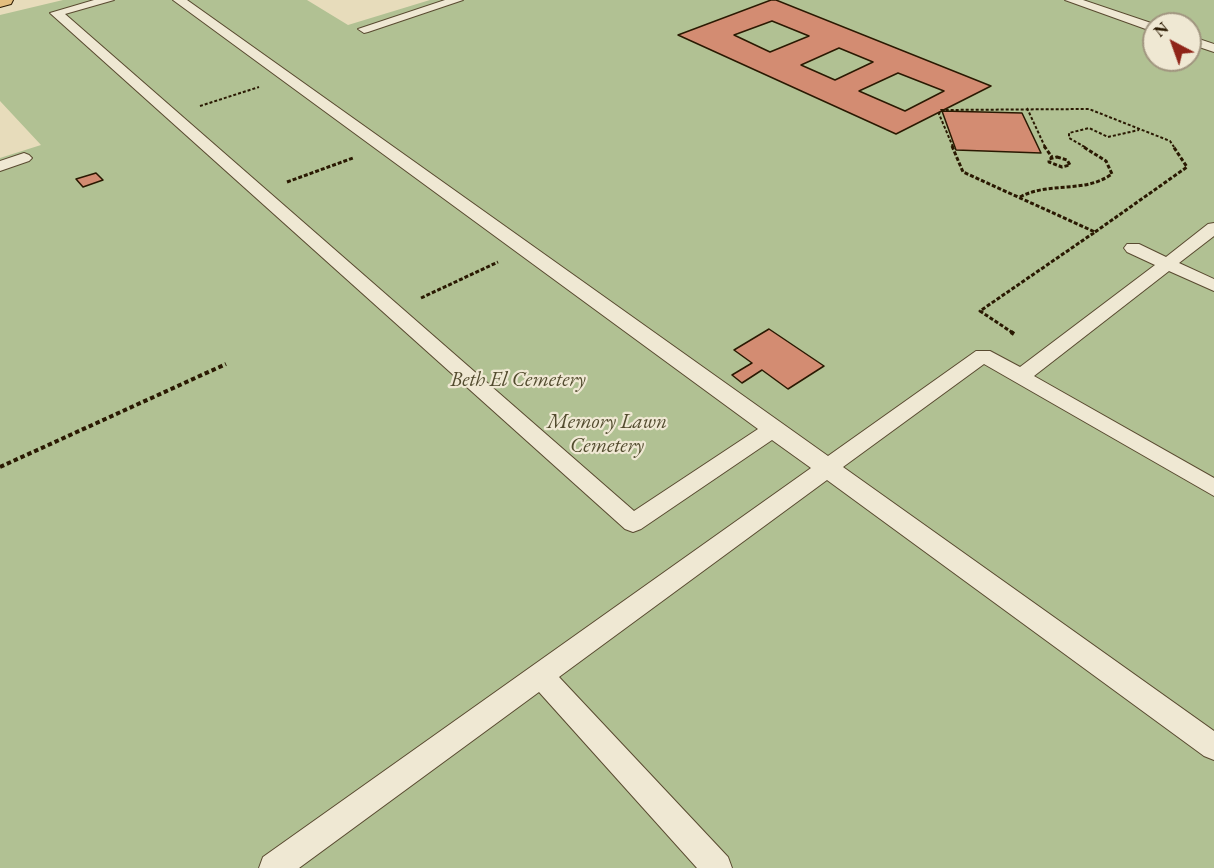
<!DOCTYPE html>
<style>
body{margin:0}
#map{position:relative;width:1214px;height:868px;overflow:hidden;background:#e7dcbb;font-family:"EB Garamond",serif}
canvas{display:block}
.north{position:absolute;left:1142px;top:12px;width:60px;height:60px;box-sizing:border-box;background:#efe8d3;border:2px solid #a0957f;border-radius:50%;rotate:319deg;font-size:16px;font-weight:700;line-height:24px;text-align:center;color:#2a1902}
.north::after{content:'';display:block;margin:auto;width:21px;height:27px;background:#8f2418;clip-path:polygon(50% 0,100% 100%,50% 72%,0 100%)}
</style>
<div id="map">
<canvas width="1214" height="868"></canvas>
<div class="north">N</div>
</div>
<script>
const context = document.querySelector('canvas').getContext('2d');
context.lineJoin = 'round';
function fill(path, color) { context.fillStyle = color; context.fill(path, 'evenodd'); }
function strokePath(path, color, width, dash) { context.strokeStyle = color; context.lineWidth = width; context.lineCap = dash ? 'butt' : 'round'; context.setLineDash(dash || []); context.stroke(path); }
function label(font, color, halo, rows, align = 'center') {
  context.font = font + ' "EB Garamond",serif'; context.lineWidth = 4.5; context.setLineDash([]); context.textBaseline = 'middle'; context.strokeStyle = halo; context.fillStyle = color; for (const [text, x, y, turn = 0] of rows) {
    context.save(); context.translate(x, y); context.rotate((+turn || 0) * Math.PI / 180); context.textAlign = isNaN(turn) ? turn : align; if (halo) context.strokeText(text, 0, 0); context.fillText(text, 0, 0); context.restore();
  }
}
const green = new Path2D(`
 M63,0H307L348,25L430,0H1214V868H0V158L41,145L0,101V15ZM1154,24H1190V60H1154Z`);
const building = new Path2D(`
 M771,0H776L991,86L896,134L678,35ZM772,21L809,36L770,52L734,35ZM839,48L873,62L835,80L801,65ZM898,73L944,91L905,111L859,91Z
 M942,111L1022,113L1041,153L956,150Z
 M96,173L103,180L83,187L76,179Z
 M769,329L824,366L788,389L762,370L742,383L732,375L752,363L734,350Z`);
const pathFar2 = new Path2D(`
 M200,106L259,87
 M1027,108L1045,147
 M953,147L939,114L941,110L1089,109L1170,141L1174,147
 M1085,147L1069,138V133L1089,128L1108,137L1139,130`);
const pathFar1 = new Path2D(`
 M952,146L963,172L1095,232
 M1044,146L1052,157
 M1057,157L1067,160L1070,165L1062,167L1049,162V159Z
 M287,182L353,158
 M1020,197C1050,181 1084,194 1112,174L1106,161L1082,146
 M1095,232L1187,167L1173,146
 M421,298L498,262
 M1013,333L980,311L1095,232`);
const path = new Path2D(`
 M1011,332L1014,334
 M0,467L226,364`);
const lane = new Path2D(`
 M94,0H114L65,14L634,511L758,429L173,0H187L828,456L976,351H990L1020,367L1155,265L1127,252L1124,248L1127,244H1139L1166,257L1208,224L1214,223V236L1179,263L1214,279V291L1169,271L1034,376L1214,478V496L984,364L843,467L1214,731V760L1204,756L827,480L559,677L728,857L732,868H697L539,692L299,868H259L263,857L811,468L772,440L641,529L633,532L625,529L50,13Z
 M445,0H463L368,32L364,33L358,29Z
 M1065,0H1083L1154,24V32Z
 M1190,36L1214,44V52L1190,44Z
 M24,153L29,155L32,158L29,161L0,171V161Z`);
const highway = new Path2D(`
 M0,0H13L11,4L0,7Z`);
const parkNames = [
 ["Beth El Cemetery",518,380],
 ["Memory Lawn",607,422],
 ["Cemetery",607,446]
];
fill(green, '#b1c193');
fill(building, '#d38c72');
strokePath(building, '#2a1902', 1.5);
strokePath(lane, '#594a30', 2);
strokePath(highway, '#2a1902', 2);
strokePath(pathFar2, '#2a1902', 2, [3, 2]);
strokePath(pathFar1, '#2a1902', 3, [4, 2]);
strokePath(path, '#2a1902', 4, [4.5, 3]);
fill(lane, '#efe8d3');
fill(highway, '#e4be7e');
label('italic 21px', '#524b2e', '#efe8d3', parkNames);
</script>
